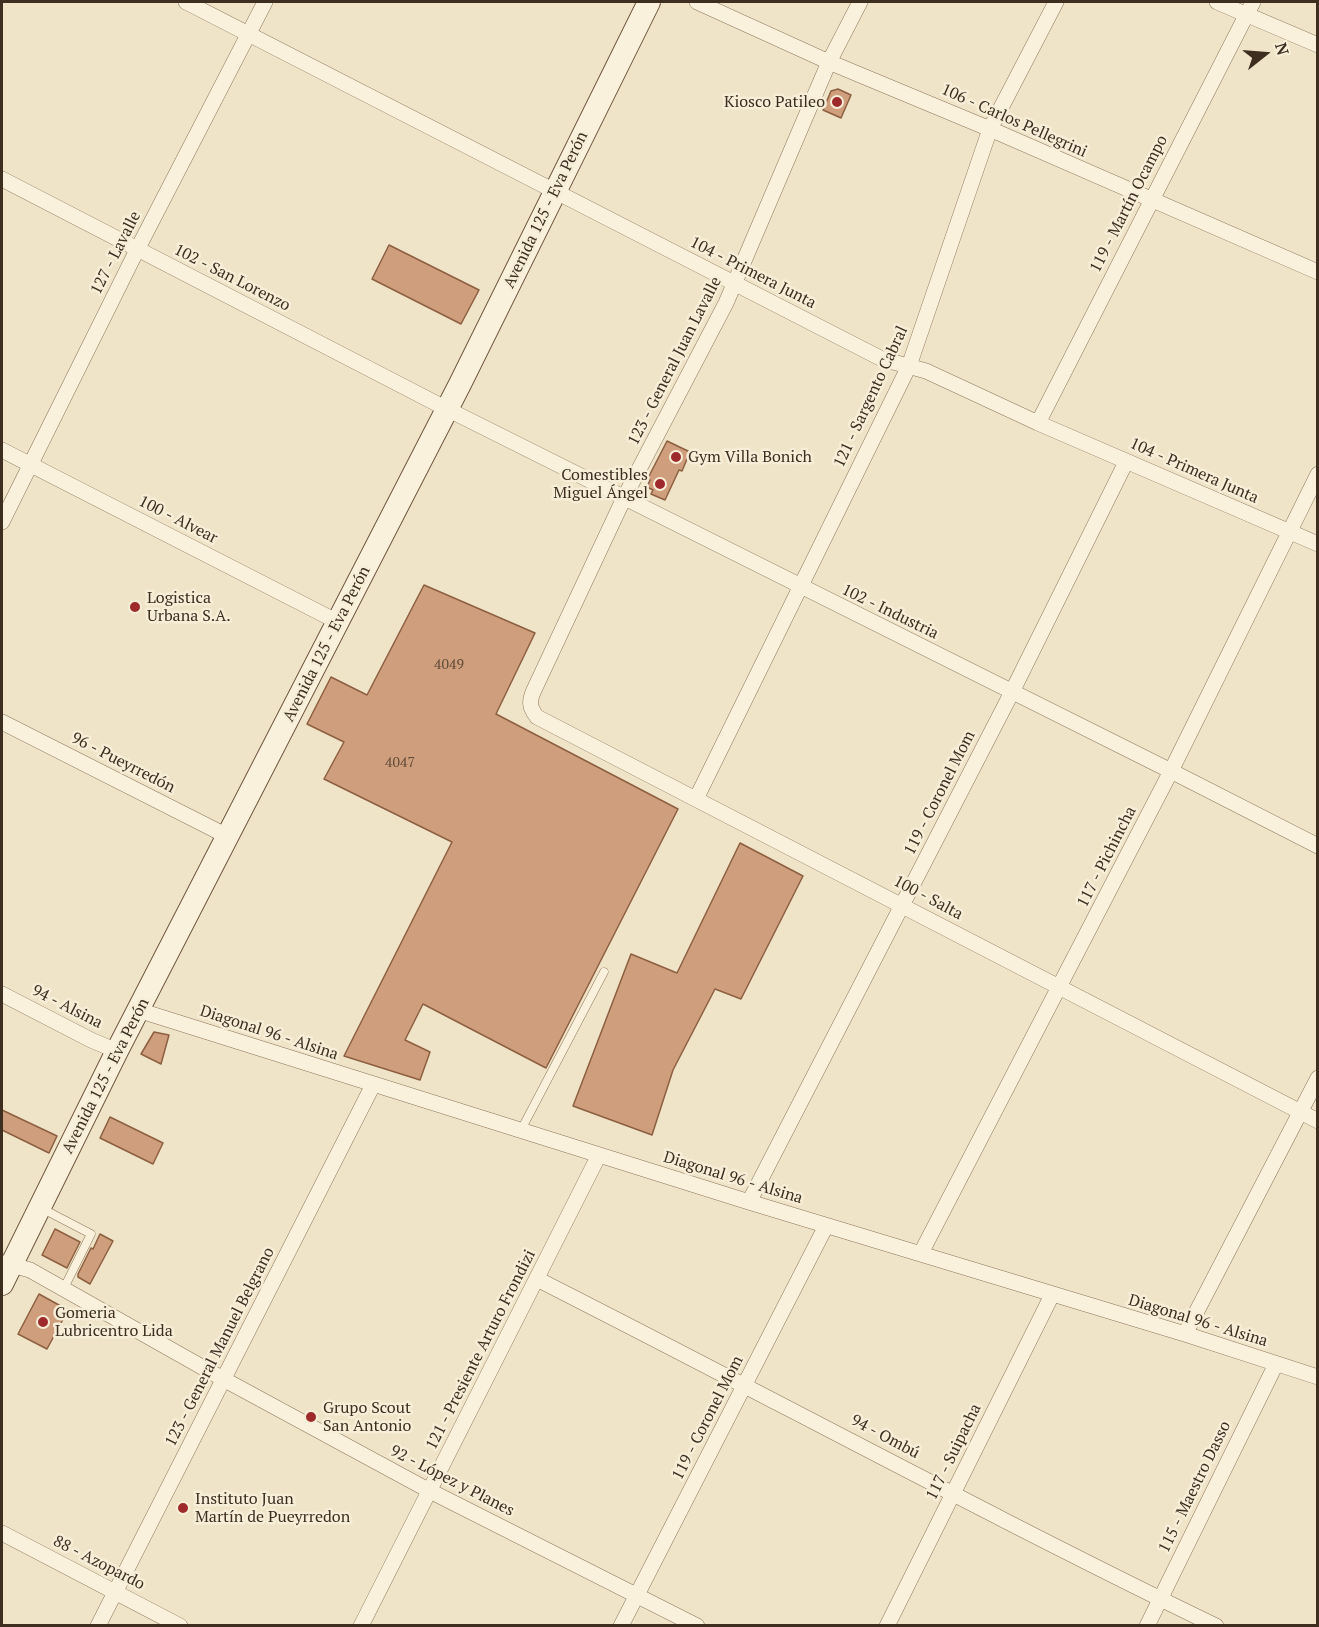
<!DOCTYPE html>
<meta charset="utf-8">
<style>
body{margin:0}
#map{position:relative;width:1319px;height:1627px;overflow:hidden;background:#f0e4c8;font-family:"PT Serif",serif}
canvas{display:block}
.frame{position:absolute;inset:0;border:3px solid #3d2e20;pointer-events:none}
.north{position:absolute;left:1235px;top:24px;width:60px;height:60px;-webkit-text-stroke:4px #f7eed8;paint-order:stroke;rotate:73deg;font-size:16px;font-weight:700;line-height:24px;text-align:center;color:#3d2e20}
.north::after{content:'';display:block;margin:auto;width:21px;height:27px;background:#3d2e20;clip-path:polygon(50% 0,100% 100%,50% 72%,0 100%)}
</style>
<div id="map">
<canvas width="1319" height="1627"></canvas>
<div class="frame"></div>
<div class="north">N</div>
</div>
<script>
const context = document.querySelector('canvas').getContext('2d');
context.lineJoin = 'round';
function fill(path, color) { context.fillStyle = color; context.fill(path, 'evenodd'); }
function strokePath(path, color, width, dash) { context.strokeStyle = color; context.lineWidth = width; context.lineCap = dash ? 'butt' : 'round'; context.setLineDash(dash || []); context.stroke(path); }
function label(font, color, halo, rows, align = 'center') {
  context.font = font + ' "PT Serif",serif'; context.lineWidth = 5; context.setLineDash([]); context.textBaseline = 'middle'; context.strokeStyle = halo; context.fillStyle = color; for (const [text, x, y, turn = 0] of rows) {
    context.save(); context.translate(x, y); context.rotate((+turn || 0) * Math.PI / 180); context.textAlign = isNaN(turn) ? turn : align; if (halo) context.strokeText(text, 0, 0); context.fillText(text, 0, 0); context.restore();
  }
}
const building = new Path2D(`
 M838,89L851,95L841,118L823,110L831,91Z
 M389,245L479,290L461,324L372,279Z
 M667,441L690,452L682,471L679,470L665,500L651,494L653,490L647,487L650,480L648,478Z
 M424,585L535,633L496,714L678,809L546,1068L423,1004L405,1040L430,1052L420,1080L344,1056L452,842L324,779L344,742L307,724L331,677L367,695Z
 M740,843L803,876L741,999L715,989L673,1070L652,1135L573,1106L631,954L677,973Z
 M154,1032L169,1035L161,1064L141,1054Z
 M2,1110L57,1136L49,1153L2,1130Z
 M110,1117L163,1143L153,1164L100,1138Z
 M55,1229L80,1242L67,1268L42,1255Z
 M100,1234L113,1241L90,1284L78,1277V1274L91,1248L93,1249Z
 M39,1294L68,1310L47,1349L18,1334Z`);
const service = new Path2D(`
 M521,1130L604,972
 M43,1209L91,1234L64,1288`);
const minor = new Path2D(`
 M186,2L882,359L926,371L1038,423L1318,544
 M697,2L829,62L990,129L1318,272
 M860,2L829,62L726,303L624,498L534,690C529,701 529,707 537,717L1318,1121
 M1217,2L1318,45
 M2,179L447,409L1171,771L1318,846
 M1038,423L1253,2
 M2,450L338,622
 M2,522L137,250L265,2
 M2,722L229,837
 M696,799L909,366L990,129L1056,2
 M2,994L91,1040L117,1051
 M138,1010L749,1202L1185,1334L1318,1377
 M749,1202L1012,692L1126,462
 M921,1253L1171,771L1318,474
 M4,1263L30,1270L225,1380L430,1491L697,1626
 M537,1279C764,1394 987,1515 1216,1626
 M1185,1334L1318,1078
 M2,1533L180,1626
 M98,1626L373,1085
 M361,1626L599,1155
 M621,1626L826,1226
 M887,1626L1052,1295
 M1147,1626L1276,1364`);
const secondary = new Path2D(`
 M2,1284L117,1051L460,384L649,2`);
const markers = [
 [837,102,6,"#9e2a2b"],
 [676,457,6,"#9e2a2b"],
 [660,484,6,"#9e2a2b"],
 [135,607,6,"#9e2a2b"],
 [43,1322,6,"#9e2a2b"],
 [311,1417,6,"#9e2a2b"],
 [183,1508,6,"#9e2a2b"]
];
const numberNames = [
 ["4049",449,665],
 ["4047",400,763]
];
const poiNames = [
 ["Kiosco Patileo",825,102,"right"],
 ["Gym Villa Bonich",688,457],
 ["Comestibles",648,475,"right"],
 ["Miguel Ángel",648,493,"right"],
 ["Logistica",147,598],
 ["Urbana S.A.",147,616],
 ["Gomeria",55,1313],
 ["Lubricentro Lida",55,1331],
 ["Grupo Scout",323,1408],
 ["San Antonio",323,1426],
 ["Instituto Juan",195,1499],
 ["Martín de Pueyrredon",195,1517]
];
const streetNames = [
 ["106 - Carlos Pellegrini",1014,121,24],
 ["119 - Martín Ocampo",1129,204,-63],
 ["Avenida 125 - Eva Perón",546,210,-64],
 ["127 - Lavalle",116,253,-63],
 ["104 - Primera Junta",753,273,27],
 ["102 - San Lorenzo",232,278,27],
 ["123 - General Juan Lavalle",675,361,-63],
 ["121 - Sargento Cabral",871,397,-65],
 ["104 - Primera Junta",1194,471,24],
 ["100 - Alvear",178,520,27],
 ["102 - Industria",890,612,26],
 ["Avenida 125 - Eva Perón",327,644,-63],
 ["96 - Pueyrredón",123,763,27],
 ["119 - Coronel Mom",940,793,-63],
 ["117 - Pichincha",1107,857,-63],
 ["100 - Salta",928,898,28],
 ["94 - Alsina",67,1007,27],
 ["Diagonal 96 - Alsina",269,1033,18],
 ["Avenida 125 - Eva Perón",106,1076,-63],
 ["Diagonal 96 - Alsina",733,1178,17],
 ["Diagonal 96 - Alsina",1198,1321,17],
 ["123 - General Manuel Belgrano",220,1347,-63],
 ["121 - Presiente Arturo Frondizi",481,1350,-63],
 ["119 - Coronel Mom",708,1418,-63],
 ["94 - Ombú",885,1437,28],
 ["117 - Suipacha",954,1452,-64],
 ["92 - López y Planes",452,1481,27],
 ["115 - Maestro Dasso",1195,1487,-64],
 ["88 - Azopardo",99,1563,27]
];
fill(building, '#cf9f7d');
strokePath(building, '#8d5f41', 1.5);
strokePath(service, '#8d765c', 9);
strokePath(minor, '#8d765c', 16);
strokePath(secondary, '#6f573f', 24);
strokePath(service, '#faf1dc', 8);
strokePath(minor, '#faf1dc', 15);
strokePath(secondary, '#faf1dc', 22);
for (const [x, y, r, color] of markers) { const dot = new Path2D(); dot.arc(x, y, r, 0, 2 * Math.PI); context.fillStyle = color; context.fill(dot); strokePath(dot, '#f7eed8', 2); }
label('14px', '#624a37', null, numberNames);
label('16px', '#3d2e20', '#f7eed8', poiNames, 'left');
label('16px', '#3d2e20', '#f7eed8', streetNames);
</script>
